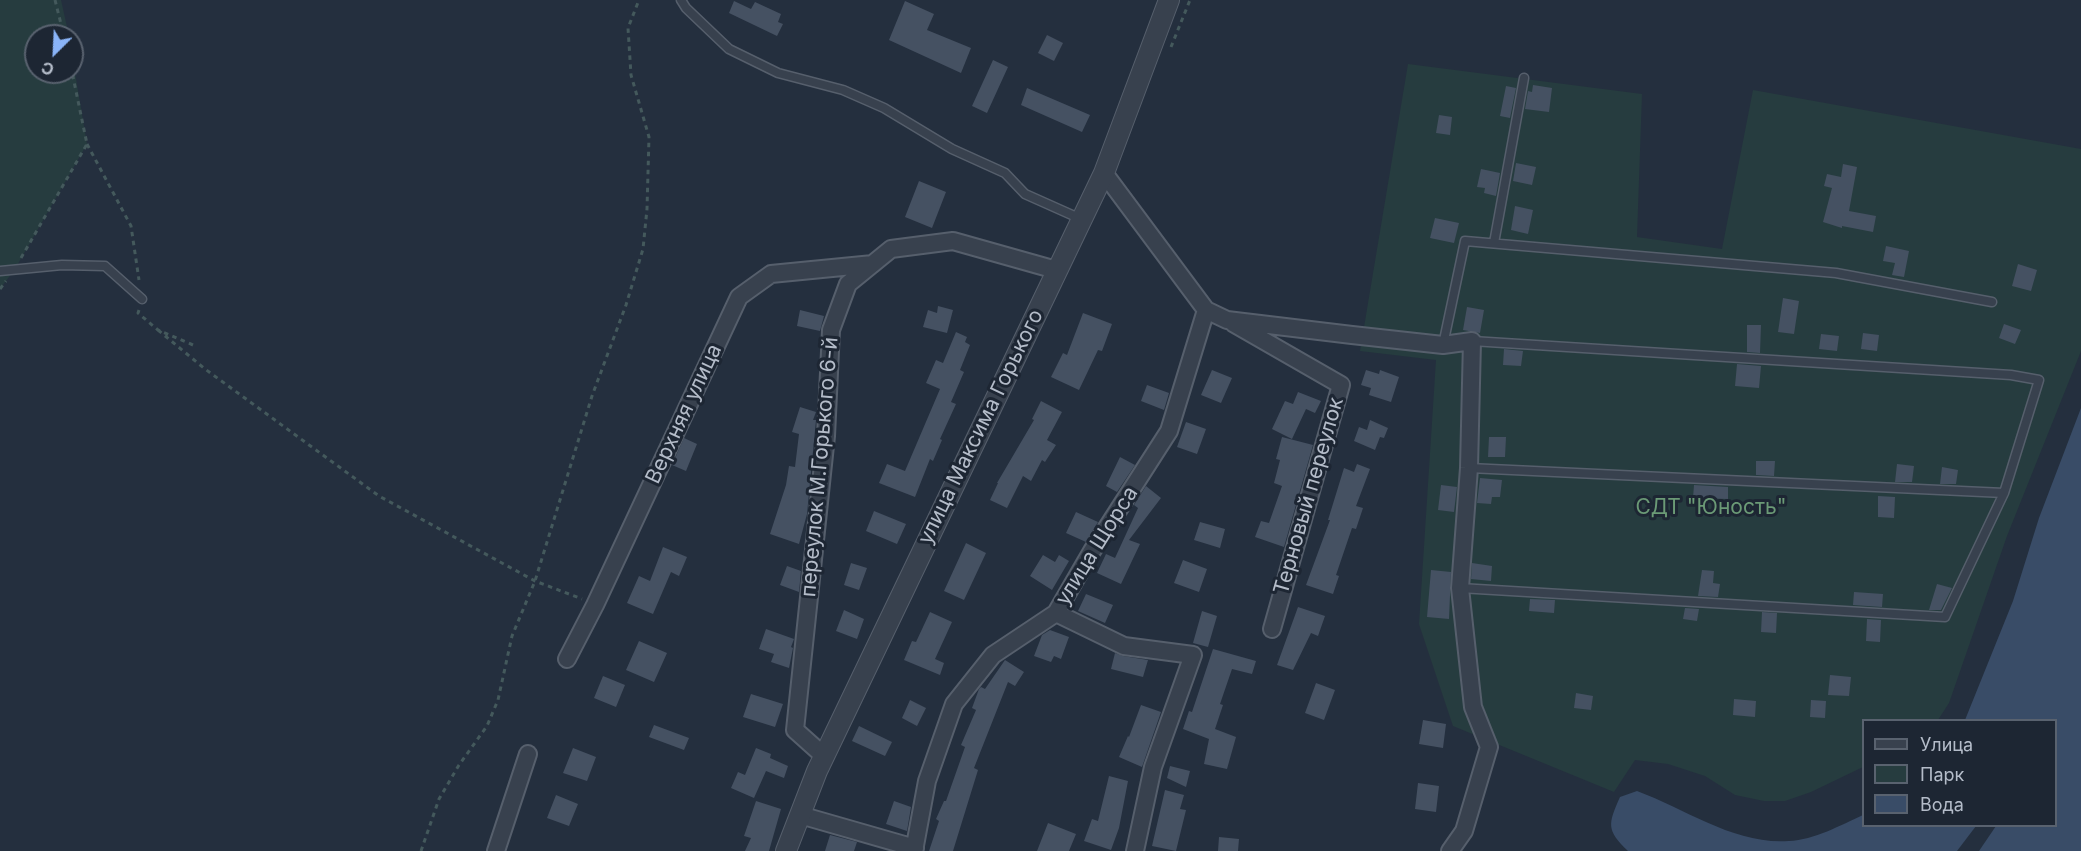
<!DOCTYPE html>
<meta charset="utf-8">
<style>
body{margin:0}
#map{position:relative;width:2081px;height:851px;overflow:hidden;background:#242f3e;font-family:Inter,sans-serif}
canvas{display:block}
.legend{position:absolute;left:1862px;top:719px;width:195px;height:108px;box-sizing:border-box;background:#1d2633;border:2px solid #59626f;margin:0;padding:8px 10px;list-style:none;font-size:18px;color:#b4bcc9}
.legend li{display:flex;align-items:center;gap:12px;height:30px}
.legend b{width:30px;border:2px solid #59626f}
.north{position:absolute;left:24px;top:24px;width:60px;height:60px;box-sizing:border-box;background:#1d2633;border:2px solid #59626f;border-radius:50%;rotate:204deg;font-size:16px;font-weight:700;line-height:24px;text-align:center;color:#b4bcc9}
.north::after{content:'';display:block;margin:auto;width:21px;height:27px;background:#8ab4f8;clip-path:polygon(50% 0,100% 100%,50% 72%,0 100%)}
</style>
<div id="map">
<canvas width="2081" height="851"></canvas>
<ul class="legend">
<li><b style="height:8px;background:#38414e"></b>Улица</li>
<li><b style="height:16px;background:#263c3f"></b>Парк</li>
<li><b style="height:16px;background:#394c67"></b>Вода</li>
</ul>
<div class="north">С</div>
</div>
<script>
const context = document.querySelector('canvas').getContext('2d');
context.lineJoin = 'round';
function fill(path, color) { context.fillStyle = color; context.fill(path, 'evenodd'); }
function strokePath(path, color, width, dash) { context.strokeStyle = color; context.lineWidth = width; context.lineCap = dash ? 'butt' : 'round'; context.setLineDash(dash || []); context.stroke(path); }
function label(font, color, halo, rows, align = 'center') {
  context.font = font + ' Inter,sans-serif'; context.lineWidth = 6; context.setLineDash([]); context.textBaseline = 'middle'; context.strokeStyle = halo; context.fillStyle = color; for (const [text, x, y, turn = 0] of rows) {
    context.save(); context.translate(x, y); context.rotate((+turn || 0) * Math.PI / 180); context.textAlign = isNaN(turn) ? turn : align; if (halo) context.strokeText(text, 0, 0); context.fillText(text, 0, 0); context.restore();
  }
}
const green = new Path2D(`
 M0,0H61L69,36H36V72H72V55L87,144L15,269L0,289Z
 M1408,64L1642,94L1637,237L1722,249L1753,90L2081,149V351L2007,536L1949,703L1938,720H1864L1863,767L1811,792L1785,801H1764L1735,795L1705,776L1668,764L1635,760L1614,792L1453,726L1419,624L1436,360L1360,351Z`);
const water = new Path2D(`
 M2081,408V851H1628C1606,830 1608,824 1620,797L1637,791C1686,809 1735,845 1789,841C1814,840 1841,825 1863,815L1864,826H2056V720H1965L2013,601L2039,518Z`);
const pier = new Path2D(`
 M1976,826H1996L1979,851H1957Z`);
const building = new Path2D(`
 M734,1L751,9L755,2L781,14L778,22L783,24L777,36L729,13Z
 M905,1L934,14L927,30L971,48L961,73L889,40Z
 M1047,35L1063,43L1054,61L1038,53Z
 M993,60L1008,67L987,113L972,106Z
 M1533,85L1552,88L1549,112L1525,109L1528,91L1532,92Z
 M1506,86L1516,88L1510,118L1500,116Z
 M1027,88L1090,115L1082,132L1021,105Z
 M1439,115L1452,117L1450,135L1436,133Z
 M1516,163L1536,167L1532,185L1513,181Z
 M1843,164L1857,167L1849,211L1876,216L1873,232L1842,226V228L1823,222L1832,188L1824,186L1827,174L1841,177Z
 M1481,169L1500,173L1496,196L1484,193L1485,188L1477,187Z
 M919,181L946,192L932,228L905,217Z
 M1515,206L1533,210L1528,234L1511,230Z
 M1435,218L1459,223L1454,243L1430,238Z
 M1886,246L1909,251L1904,277L1892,275L1895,263L1883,261Z
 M2018,264L2037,270L2031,291L2012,286Z
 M1783,298L1799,301L1794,334L1778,332Z
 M938,306L953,310L947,333L923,327L928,310L937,313Z
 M1467,307L1484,310L1480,333L1463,330Z
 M800,310L824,316L820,331L797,326Z
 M1083,313L1112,324L1102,351L1098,350L1079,390L1051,377L1063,353L1067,355Z
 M2004,324L2021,330L2015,344L1999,338Z
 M1747,325H1761L1760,353L1747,352Z
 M956,332L967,337L965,342L970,345L960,370L964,372L951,402L956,404L940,439L942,440L933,461L930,459L915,497L879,483L887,464L905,471L940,389L926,383L936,360L943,363Z
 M1863,333L1879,335L1877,351L1861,349Z
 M1821,334L1839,336L1837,351L1819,349Z
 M1504,349L1523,351L1521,366L1503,365Z
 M1737,364L1761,366L1759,388L1735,386Z
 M1212,370L1232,378L1221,403L1201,395Z
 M1366,370L1379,374L1380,370L1399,377L1391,402L1369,395L1371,388L1361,385Z
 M1147,385L1169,393L1164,410L1141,401Z
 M1298,392L1321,401L1315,413L1306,409L1292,439L1272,429L1285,401L1293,404Z
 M1041,401L1062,412L1047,440L1056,445L1045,462L1042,460L1031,481L1023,476L1007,508L990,500L998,483H997L1034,420L1032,419Z
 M800,407L816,412L813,420H816L807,514L799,544L770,534L786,485L789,466L795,467L799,434L792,432Z
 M1370,420L1388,428L1384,438L1380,437L1375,450L1354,441L1359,427L1367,430Z
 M1186,422L1206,429L1197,454L1177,447Z
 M1282,437L1313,445L1284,547L1255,537L1261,521L1269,523L1282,486L1274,483L1280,460L1276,459Z
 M1489,437H1506L1505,457H1488Z
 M684,438L697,444L686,471L672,465Z
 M1120,457L1135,465L1117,492L1106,486Z
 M1756,461H1775L1774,476L1756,475Z
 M1357,464L1370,469L1356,506L1363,508L1356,529L1352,528L1336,575L1339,576L1333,594L1306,585L1330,520H1328L1344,468L1354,472Z
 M1897,464L1914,466L1912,482H1895Z
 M1942,467L1958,470L1956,484H1940Z
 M1480,478L1502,480L1500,497H1492L1491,504L1477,503Z
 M1441,485L1457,487L1454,512L1438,510Z
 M1694,485L1728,487V499L1693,498Z
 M1146,486L1161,498L1129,540L1140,544L1121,584L1097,573L1106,554L1115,558L1138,508L1134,505Z
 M1878,496L1895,497L1894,518L1878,517Z
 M874,511L906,524L897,544L866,531Z
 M1076,512L1098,522L1086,542L1066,533Z
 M1200,522L1225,529L1220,548L1194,540Z
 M966,543L986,553L964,600L944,591Z
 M663,547L687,557L679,576L671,572L653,614L627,603L639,576L650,581Z
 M1043,555L1055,562L1059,555L1069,561L1052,590L1030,576Z
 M1183,560L1207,569L1199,592L1174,583Z
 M851,563L867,568L859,590L844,585Z
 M1472,563L1492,566L1491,581L1471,579Z
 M787,566L801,571L799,592L780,585Z
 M1431,570L1451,572L1449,619L1427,617Z
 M1702,570L1714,571L1713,583L1720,584L1718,597L1698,596Z
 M1937,584L1952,588L1941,610H1929Z
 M1854,592L1883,594L1882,607L1853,605Z
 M1086,594L1113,605L1105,623L1078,611Z
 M1530,599L1555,600L1554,613L1529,611Z
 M1298,607L1325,616L1318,636L1311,633L1293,670L1277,665Z
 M1685,608L1699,609L1697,621L1683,619Z
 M844,610L864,619L857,639L836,631Z
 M1202,611L1217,616L1208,647L1193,643Z
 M930,612L952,622L935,659L944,663L940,675L904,660L912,641L916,642Z
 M1762,612L1777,613L1776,633L1761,632Z
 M1867,619L1881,620L1880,642L1866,641Z
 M766,629L794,639L791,647L793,648L789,668L771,662L774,654L759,649Z
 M1050,630L1069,637L1061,659L1054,656L1051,662L1034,656L1042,635Z
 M639,641L667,653L654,682L626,670Z
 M1213,649L1256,661L1252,674L1232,669L1220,704L1223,705L1215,729L1236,737L1227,769L1204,764L1209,739L1183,729L1189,711L1192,712Z
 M1115,653L1123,656L1148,660L1143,677L1111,669Z
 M1005,660L1024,672L1015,686L1008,682L974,768L978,770L953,851H929L939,821L936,819L944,801H946L965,747L961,745L976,710L972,708L979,689L981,687L985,689Z
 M1830,675L1851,677L1849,696L1828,695Z
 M603,676L625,685L616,707L594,698Z
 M1316,683L1335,690L1324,720L1305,713Z
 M1576,693L1593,696L1591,710L1574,708Z
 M751,694L783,704L775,727L743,717Z
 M1734,699L1756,701L1755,717L1733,715Z
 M910,700L926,708L917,726L902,718Z
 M1811,700L1826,701L1825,718L1810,717Z
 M1141,705L1161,712L1142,767L1119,757L1128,736L1129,737Z
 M1423,720L1446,724L1443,748L1419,744Z
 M654,725L689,738L684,750L649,737Z
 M859,726L892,742L885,756L852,741Z
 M573,748L596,757L587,781L563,773Z
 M756,748L771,754L770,758L788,766L784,778L766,771L754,798L731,788L738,772L745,775Z
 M1170,766L1190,771L1186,787L1167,778Z
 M1109,776L1128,781L1119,828L1111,850L1084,841L1092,819L1098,821Z
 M1418,783L1439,786L1436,812L1415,809Z
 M1165,790L1184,795L1180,809L1186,810L1176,851L1152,846Z
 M556,795L578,804L569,826L547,818Z
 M756,801L781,809L769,851H745L751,838L744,836Z
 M894,801L911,807L907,831L886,824Z
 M1048,823L1076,834L1069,851H1037Z
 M830,835L857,842L854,851H825Z
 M1219,837L1239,839L1238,851H1218Z`);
const path = new Path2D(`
 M55,0L64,36
 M1171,47L1190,0
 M87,144L131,226L139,280
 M21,258L87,144L72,72
 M0,289L6,281
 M139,310L138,313L158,330L193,345
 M158,330L205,369L379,496L535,581L582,599
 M421,851L439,799L459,765L487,726L498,700L512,636L535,581L592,396L626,305L643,249L647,209L649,137L631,75L628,28L639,0`);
const service = new Path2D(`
 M681,0L686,8L729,49L778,73L843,90L884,108L952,149L1005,173L1025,194L1081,219
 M1494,243L1524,78
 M0,271L62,265L105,266L142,299
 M1443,345L1465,241L1836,273L1992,302
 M1469,468L2004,493
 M1460,588L1945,617L2004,493L2039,380L2011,375L1472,341`);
const minor = new Path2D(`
 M1104,173L1206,310L1227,320L1352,335L1443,345L1472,341L1469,468L1460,588L1473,707L1489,747L1464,831L1450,851
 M1233,323L1341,385L1272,629
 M1056,613L1124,646L1193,655L1153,767L1135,851
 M567,659L595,605L739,297L771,274L873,264
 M824,756L795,730L826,436L831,330L848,284L891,249L953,241L1056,270
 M800,815L915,848
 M496,851L528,754
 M914,851L927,781L954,704L993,655L1056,613L1092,551L1169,431L1206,310`);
const tertiary = new Path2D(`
 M786,851L817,771L1104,173L1169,0`);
const streetNames = [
 ["Верхняя улица",684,414,-65],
 ["улица Максима Горького",981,427,-64],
 ["переулок М.Горького 6-й",820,467,-85],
 ["Терновый переулок",1309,496,-74],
 ["улица Щорса",1097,546,-58]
];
const parkNames = [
 ["СДТ \"Юность\"",1711,508]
];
fill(green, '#263c3f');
fill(water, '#394c67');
fill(pier, '#242f3e');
fill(building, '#455162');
strokePath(service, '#565f6c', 11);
strokePath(minor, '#565f6c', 20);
strokePath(tertiary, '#565f6c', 22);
strokePath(path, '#44595c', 3, [4.5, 4.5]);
strokePath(service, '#38414e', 8);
strokePath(minor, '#38414e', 16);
strokePath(tertiary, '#38414e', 20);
label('21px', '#b4bcc9', '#1d2633', streetNames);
label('21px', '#6b9a76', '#1d2633', parkNames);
</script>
